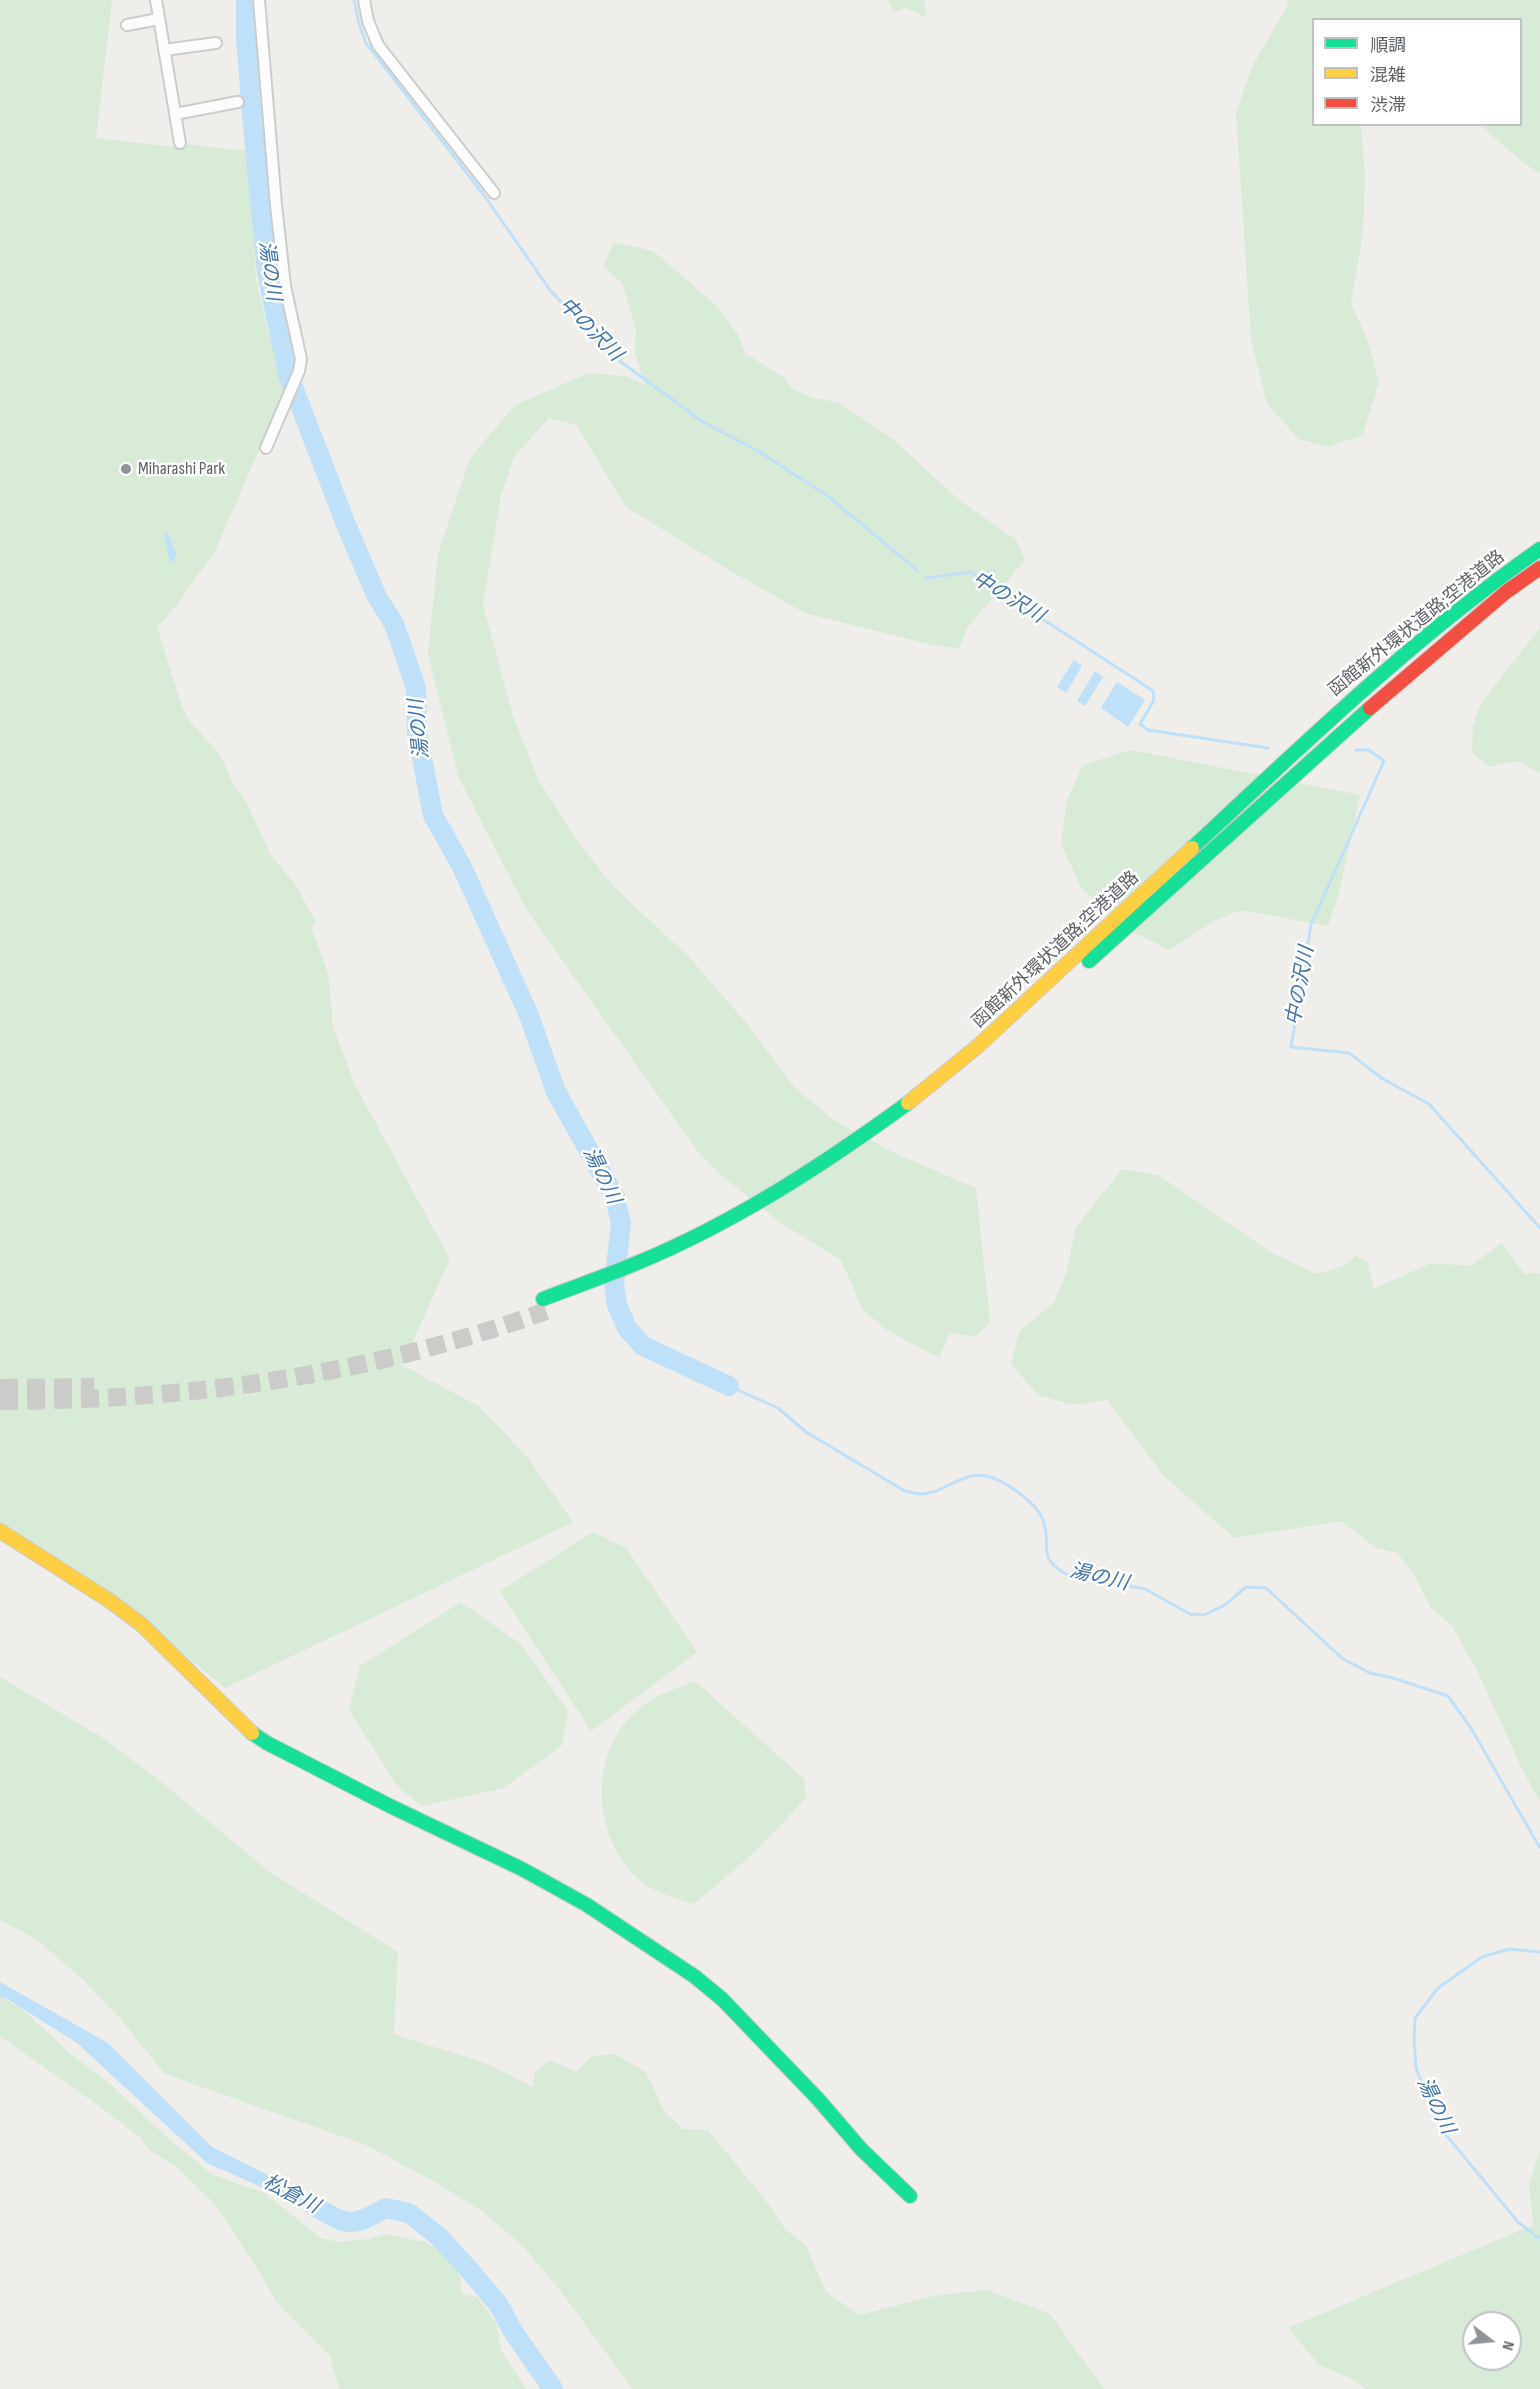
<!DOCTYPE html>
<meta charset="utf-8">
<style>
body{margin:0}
#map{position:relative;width:1540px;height:2389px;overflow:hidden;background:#efeeea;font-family:"Sofia Sans Condensed","Noto Sans JP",sans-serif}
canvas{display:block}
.legend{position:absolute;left:1312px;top:18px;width:210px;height:108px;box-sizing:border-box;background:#fff;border:2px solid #bfc1c3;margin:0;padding:8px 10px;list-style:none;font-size:18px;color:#5f6368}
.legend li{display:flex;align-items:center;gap:12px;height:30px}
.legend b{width:30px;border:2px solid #bfc1c3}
.north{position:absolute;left:1462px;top:2311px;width:60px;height:60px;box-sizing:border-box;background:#fff;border:2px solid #bfc1c3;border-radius:50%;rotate:106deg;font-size:16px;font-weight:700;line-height:24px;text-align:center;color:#5f6368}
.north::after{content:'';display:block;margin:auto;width:21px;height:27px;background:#919496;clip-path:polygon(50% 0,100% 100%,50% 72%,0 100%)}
</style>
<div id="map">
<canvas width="1540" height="2389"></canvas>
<ul class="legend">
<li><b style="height:8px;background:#16e098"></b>順調</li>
<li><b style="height:8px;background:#ffcf43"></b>混雑</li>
<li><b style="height:8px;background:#f24e42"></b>渋滞</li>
</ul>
<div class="north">N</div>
</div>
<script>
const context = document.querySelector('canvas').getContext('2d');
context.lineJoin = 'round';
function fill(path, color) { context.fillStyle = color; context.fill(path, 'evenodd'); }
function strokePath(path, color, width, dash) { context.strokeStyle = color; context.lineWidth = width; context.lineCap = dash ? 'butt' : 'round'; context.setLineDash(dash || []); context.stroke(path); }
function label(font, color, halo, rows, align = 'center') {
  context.font = font + ' "Sofia Sans Condensed","Noto Sans JP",sans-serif'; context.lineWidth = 5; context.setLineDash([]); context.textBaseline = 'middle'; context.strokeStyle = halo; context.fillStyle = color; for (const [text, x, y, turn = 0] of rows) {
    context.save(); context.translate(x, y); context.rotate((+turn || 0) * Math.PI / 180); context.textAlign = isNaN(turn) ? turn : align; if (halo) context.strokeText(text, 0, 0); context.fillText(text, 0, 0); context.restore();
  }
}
const green = new Path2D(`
 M0,0H112L96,138L173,147L185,144L249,151L256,280L268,331L287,386L215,551L176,606L157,627L182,707L191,723L219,753L233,783L246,801L270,854L295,884L316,922L311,928L328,973L333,1027L355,1085L450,1259L402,1365L480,1407L527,1457L573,1522L225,1688L103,1588L0,1523Z
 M888,0H924L926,18L906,8L894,12Z
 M1288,0H1540V174L1521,161L1480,125L1520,124V20H1314V124L1361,125L1365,174L1363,233L1351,303L1368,342L1379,382L1363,435L1328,447L1299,439L1267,404L1251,340L1236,112L1253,65L1287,7Z
 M614,242L653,251L719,308L739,336L745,353L783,377L792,389L812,397L839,403L894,440L959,500L1016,540L1025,560L967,628L959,648L933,645L805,613L734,573L626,507L577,425L549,418L514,457L501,496L483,604L512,713L539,781L576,839L613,886L690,958L748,1025L796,1089L834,1120L898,1155L976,1188L990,1322L976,1336L950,1333L939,1358L887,1330L863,1310L841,1260L781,1223L721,1175L698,1152L526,909L459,778L428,654L438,554L470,458L515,405L589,373L625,376L645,385L635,352L636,331L623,284L603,266Z
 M1540,628V773L1517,761L1489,767L1472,752L1473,726L1481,703Z
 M1131,750L1360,795L1339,893L1328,926L1241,910L1216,920L1169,950L1122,926L1081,888L1061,843L1067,800L1083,765Z
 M1122,1169L1158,1175L1272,1253L1317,1274L1343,1266L1356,1256L1368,1263L1374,1289L1429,1264L1472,1265L1502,1243L1524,1274L1540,1273V1801L1524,1773L1477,1670L1452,1626L1431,1608L1414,1574L1397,1553L1376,1548L1341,1521L1234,1538L1163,1475L1107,1400L1073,1405L1038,1395L1011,1364L1020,1330L1054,1303L1067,1270L1076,1227Z
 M593,1532L626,1548L697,1652L591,1731L500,1591Z
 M461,1602L521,1644L568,1711L562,1745L504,1788L422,1806L397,1786L349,1710L360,1666Z
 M0,1677L100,1736L154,1776L271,1873L398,1952L394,2034L485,2063L533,2087L535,2072L550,2060L576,2072L593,2056L615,2054L646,2072L664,2111L683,2129H707L771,2207L785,2229L806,2245L826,2292L859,2315L934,2296L987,2290L1050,2314L1104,2389H633L559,2289L523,2246L482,2211L437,2183L366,2145L165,2074L118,2016L81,1978L36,1939L0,1920Z
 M695,1681L804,1779L806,1798L755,1852L694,1904C675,1898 651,1892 636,1877C590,1832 589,1748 642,1706C657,1695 678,1687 695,1681Z
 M0,1997L21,2008L73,2056L109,2083L170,2140L213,2175L264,2193L321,2238L338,2242L369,2239L384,2234L425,2242L443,2253L460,2275L461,2294L477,2297L496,2323L501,2350L526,2389H339L330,2356L276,2302L264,2279L216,2205L175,2166L150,2150L141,2138L92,2101L0,2036Z
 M1540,2150V2389H1366L1350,2378L1319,2365L1288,2328L1533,2225L1529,2184ZM1474,2323H1510V2359H1474Z`);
const water = new Path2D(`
 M168,533L177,556L170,563L164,534Z
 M1074,660L1082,666L1066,693L1057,687Z
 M1095,671L1103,677L1085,706L1077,701Z
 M1117,682L1145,700L1128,727L1101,708Z
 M0,1982L108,2043L212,2147L306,2194L340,2222L207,2163L77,2043L9,2000L0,1997Z`);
const stream = new Path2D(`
 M354,0L359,24L366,43L483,194L550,290L606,351L703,422L760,452L829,497L918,571
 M926,578L970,572L1138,681L1153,691L1154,700L1140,724L1148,730L1268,748
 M1356,750H1369L1384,761L1311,925L1291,1047L1349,1053L1383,1079L1429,1104L1540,1228
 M729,1386L778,1408L806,1432L903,1490C909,1492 915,1494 921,1494C943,1494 963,1471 986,1476C1003,1479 1037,1503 1043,1520C1053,1546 1035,1556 1066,1574L1145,1589L1190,1614L1204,1615L1225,1605L1246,1587L1266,1588L1343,1659L1370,1673L1393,1678L1448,1696L1471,1728L1540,1848
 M1540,1952L1509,1949L1482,1957L1438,1988L1415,2018L1414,2042L1416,2068L1430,2104L1447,2136L1518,2222L1540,2239`);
const river = new Path2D(`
 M246,0V37L252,115L267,273L288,374L347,527L377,597L394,624L416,688L417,732L433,815L462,867L528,1013L556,1092L615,1197L621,1224L614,1284L617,1305L627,1328L643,1346L729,1386
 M314,2206C350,2226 348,2228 386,2208L409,2213L438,2236L466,2266L498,2304L514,2333L553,2389`);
const highwayTunnel = new Path2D(`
 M0,1388L94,1387
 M0,1401C191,1400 366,1376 546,1311`);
const street = new Path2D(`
 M156,0L180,143
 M259,0L276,205L285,286L301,359L299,371L266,448
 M364,0L368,21L378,45L494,193
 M127,25L159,19
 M164,50L216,43
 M175,114L238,102`);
const fast = new Path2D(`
 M1192,848C1304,744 1414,637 1540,549
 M1089,961L1370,708
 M543,1299C574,1287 606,1276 637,1263C734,1223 823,1165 908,1103
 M252,1733L267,1743L390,1806L522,1869L587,1905L694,1976L722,1999L818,2099L861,2149L910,2196`);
const slow = new Path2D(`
 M908,1103L978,1046L1192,848
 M0,1531L110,1601L142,1625L252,1733`);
const jam = new Path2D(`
 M1370,708L1506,592L1540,568`);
const markers = [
 [126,469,6,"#919496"]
];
const poiNames = [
 ["Miharashi Park",138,469]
];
const streetNames = [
 ["函館新外環状道路;空港道路",1417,624,-39],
 ["函館新外環状道路;空港道路",1056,950,-43]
];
const waterNames = [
 ["湯の川",269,271,82],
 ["中の沢川",590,330,45],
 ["中の沢川",1008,598,31],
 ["湯の川",420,729,-96],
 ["中の沢川",1301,986,-80],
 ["湯の川",601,1176,64],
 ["湯の川",1099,1578,13],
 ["湯の川",1435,2106,64],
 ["松倉川",291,2195,27]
];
fill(green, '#d8ebd6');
fill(water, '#bfe0f9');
strokePath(stream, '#bfe0f9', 3);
strokePath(river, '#bfe0f9', 20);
strokePath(highwayTunnel, '#cbcbca', 18, [18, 9]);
strokePath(street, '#cbcccc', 14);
strokePath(fast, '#cacacb', 16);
strokePath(slow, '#cacacb', 16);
strokePath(jam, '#cacacb', 16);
strokePath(street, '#fdfcfc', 10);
strokePath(fast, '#16e098', 14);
strokePath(slow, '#ffcf43', 14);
strokePath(jam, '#f24e42', 14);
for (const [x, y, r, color] of markers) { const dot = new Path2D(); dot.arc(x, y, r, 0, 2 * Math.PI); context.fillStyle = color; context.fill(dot); strokePath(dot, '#fff', 2); }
label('18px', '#5f6368', '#fff', poiNames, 'left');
label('18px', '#5f6368', '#fff', streetNames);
label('italic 20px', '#4174aa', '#fff', waterNames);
</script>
